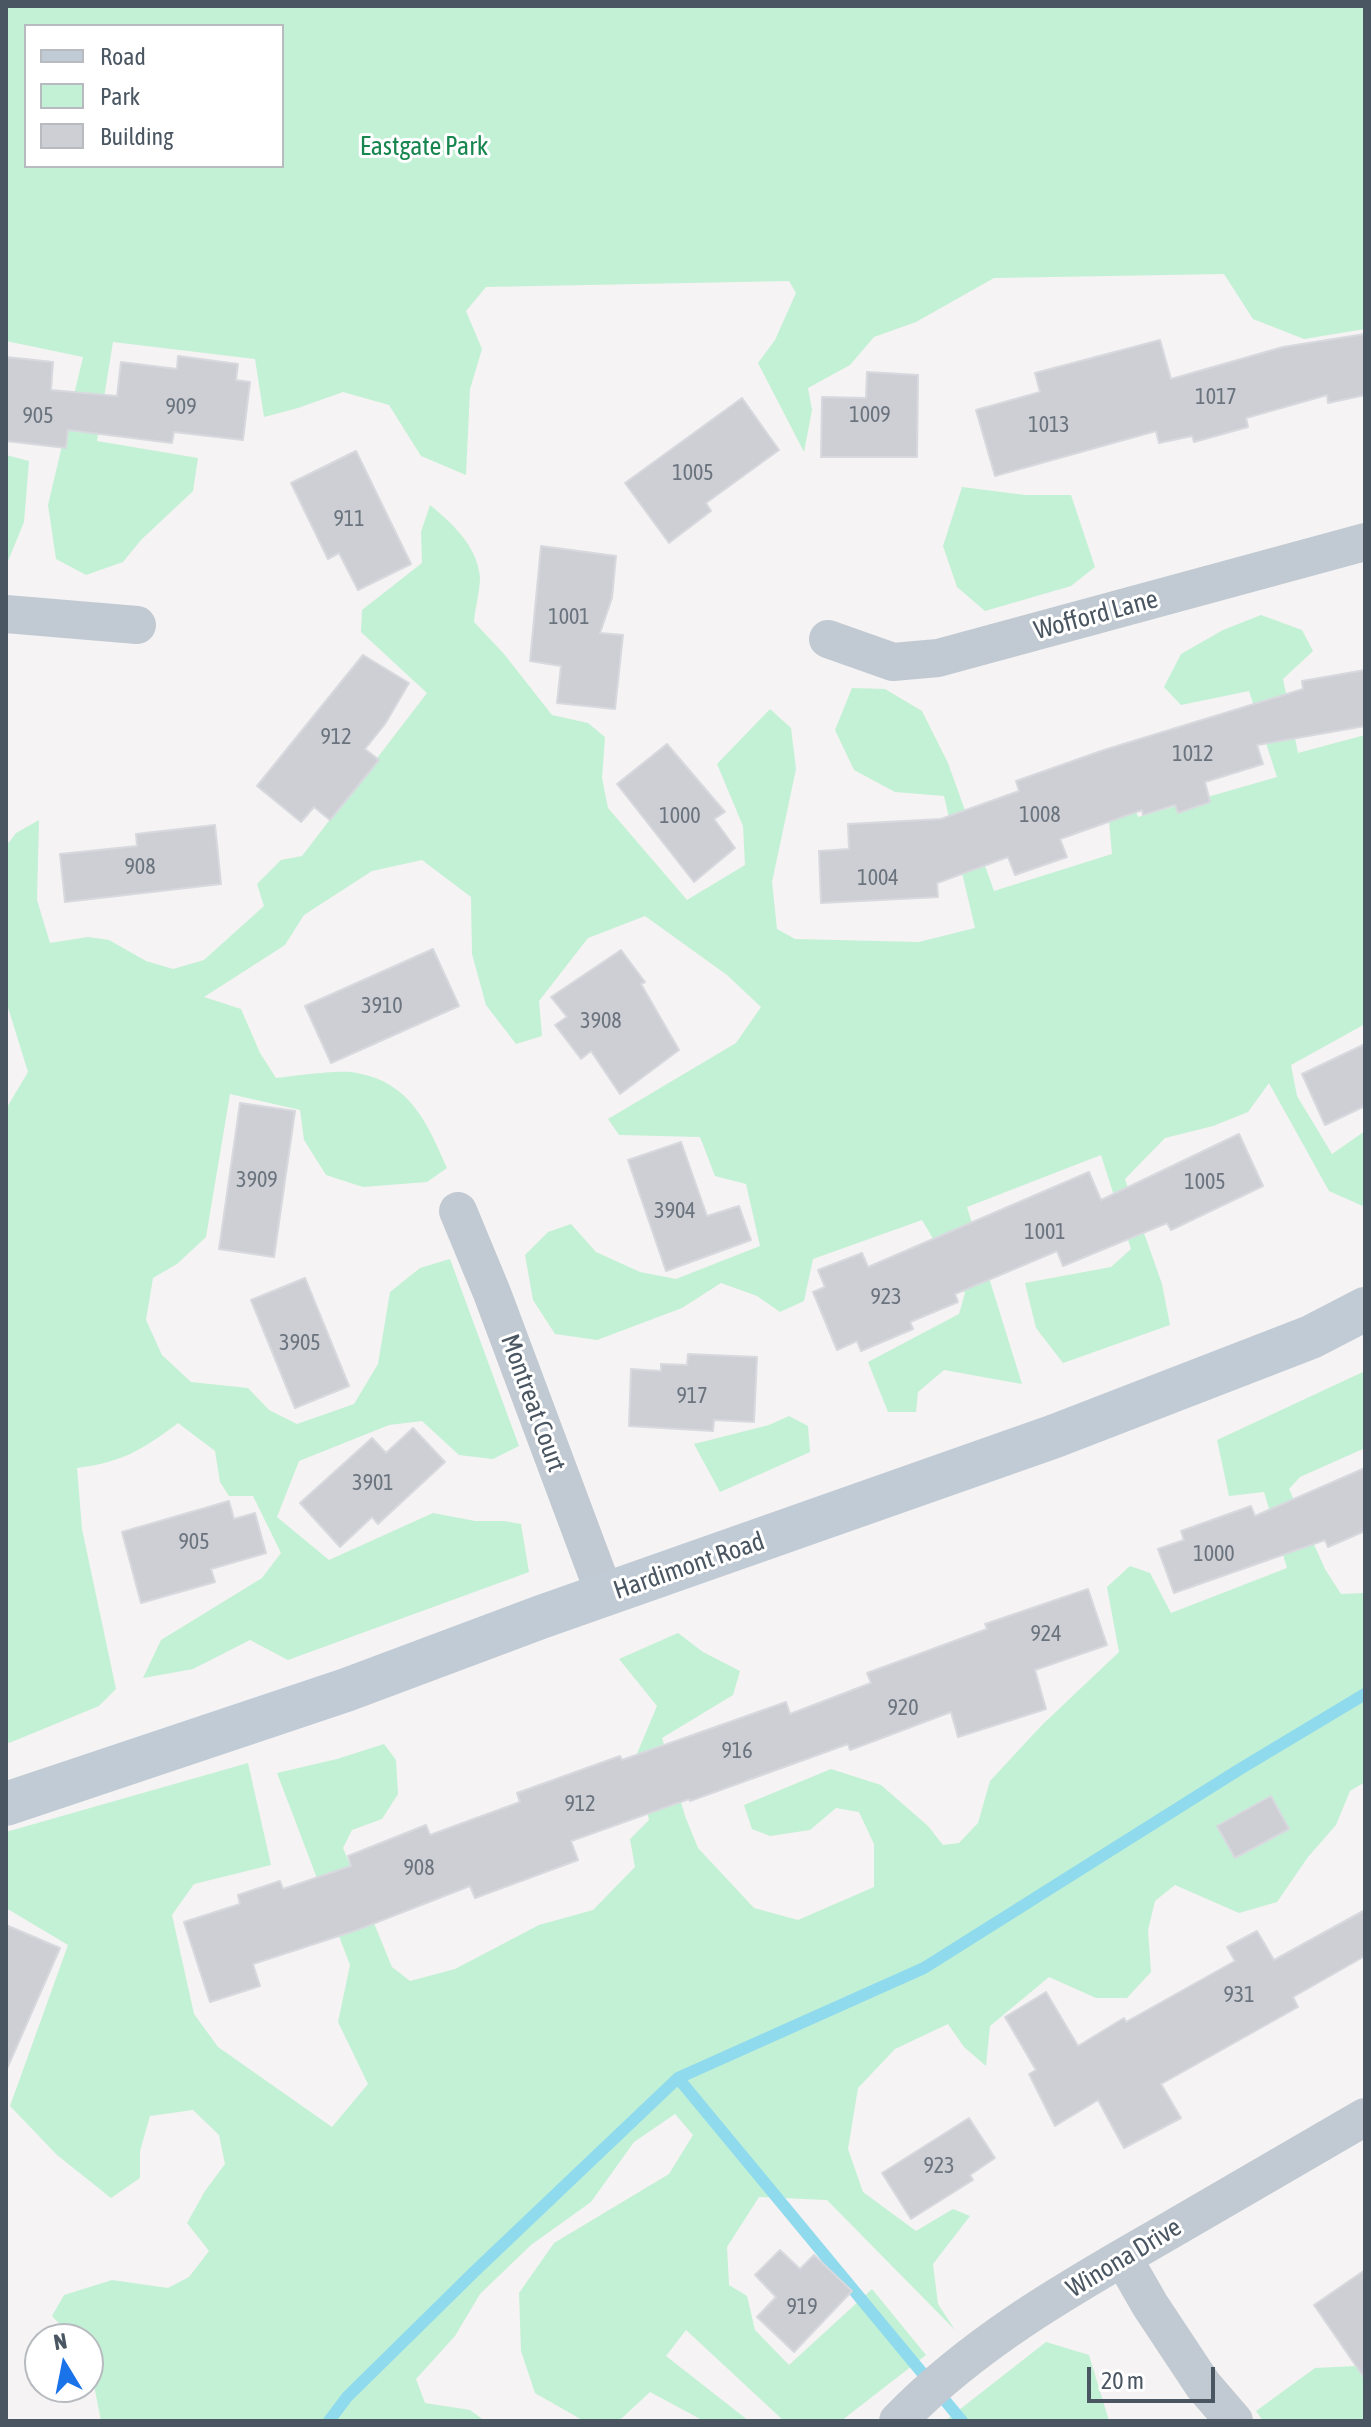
<!DOCTYPE html>
<style>
body{margin:0}
#map{position:relative;width:1371px;height:2427px;overflow:hidden;background:#f5f3f3;font-family:"Asap Condensed",sans-serif}
canvas{display:block}
.frame{position:absolute;inset:0;border:8px solid #4a5661;pointer-events:none}
.legend{position:absolute;left:24px;top:24px;width:260px;height:144px;box-sizing:border-box;background:#fff;border:2px solid #b7bbc0;margin:0;padding:10px 14px;list-style:none;font-size:24px;color:#4a5661}
.legend li{display:flex;align-items:center;gap:16px;height:40px}
.legend b{width:40px;border:2px solid #b7bbc0}
.north{position:absolute;left:24px;top:2323px;width:80px;height:80px;box-sizing:border-box;background:#fff;border:2px solid #b7bbc0;border-radius:50%;rotate:350deg;font-size:22px;font-weight:700;line-height:32px;text-align:center;color:#4a5661}
.north::after{content:'';display:block;margin:auto;width:28px;height:36px;background:#1a73e8;clip-path:polygon(50% 0,100% 100%,50% 72%,0 100%)}
.scale{position:absolute;left:1087px;top:2367px;width:128px;height:36px;box-sizing:border-box;border:4px solid #4a5661;border-top:0;padding-left:10px;font-size:24px;line-height:28px;white-space:nowrap;color:#4a5661;-webkit-text-stroke:6px #fff;paint-order:stroke}
</style>
<div id="map">
<canvas width="1371" height="2427"></canvas>
<div class="frame"></div>
<ul class="legend">
<li><b style="height:10px;background:#c1cbd6"></b>Road</li>
<li><b style="height:22px;background:#c3f1d5"></b>Park</li>
<li><b style="height:22px;background:#cdcfd5"></b>Building</li>
</ul>
<div class="north">N</div>
<div class="scale">20 m</div>
</div>
<script>
const context = document.querySelector('canvas').getContext('2d');
context.lineJoin = 'round';
function fill(path, color) { context.fillStyle = color; context.fill(path, 'evenodd'); }
function strokePath(path, color, width, dash) { context.strokeStyle = color; context.lineWidth = width; context.lineCap = dash ? 'butt' : 'round'; context.setLineDash(dash || []); context.stroke(path); }
function label(font, color, halo, rows, align = 'center') {
  context.font = font + ' "Asap Condensed",sans-serif'; context.lineWidth = 6; context.setLineDash([]); context.textBaseline = 'middle'; context.strokeStyle = halo; context.fillStyle = color; for (const [text, x, y, turn = 0] of rows) {
    context.save(); context.translate(x, y); context.rotate((+turn || 0) * Math.PI / 180); context.textAlign = isNaN(turn) ? turn : align; if (halo) context.strokeText(text, 0, 0); context.fillText(text, 0, 0); context.restore();
  }
}
const green = new Path2D(`
 M6,6H1365V329L1304,339L1253,319L1224,274L994,278L916,322L874,337L850,365L808,388L812,410L804,452L758,363L775,340L796,293L789,281L486,287L466,311L482,349L470,389L466,475L421,456L389,405L343,392L298,408L264,417L255,359L113,342L97,441L198,458L193,491L141,540L123,562L86,575L56,559L48,505L83,357L6,341ZM26,26H282V166H26Z
 M6,455L29,461L24,522L6,566Z
 M962,487L1025,495H1071L1095,567L1071,586L985,611L957,587L943,546Z
 M430,505C453,524 477,546 480,577C480,591 475,608 474,622L504,654L552,715L588,723L605,737L602,778L608,808L687,900L745,865L743,826L717,764L770,709L791,728L796,769L772,882L777,929L795,939L919,942L975,928L944,796L895,792L854,770L835,730L852,688L885,689L922,711L948,763L994,891L1112,854L1103,753L1115,754L1138,817L1277,777L1249,691L1181,705L1164,687L1181,654L1223,630L1261,615L1302,630L1313,651L1283,679L1298,753L1365,735V1024L1291,1065L1297,1096L1332,1154L1365,1131V1207L1329,1191L1269,1083L1248,1112L1213,1126L1165,1138L1125,1179L1162,1284L1170,1325L1063,1363L1036,1328L1025,1283L1111,1267L1131,1249L1101,1155L967,1207L1022,1384L944,1370L918,1392L916,1412H888L868,1362L959,1314L965,1293L922,1220L813,1259L804,1301L780,1312L757,1296L721,1283L682,1308L597,1340L555,1334L533,1300L525,1255L548,1232L571,1224L596,1252L640,1272L676,1279L760,1246L746,1184L715,1176L700,1137L619,1135L608,1119L736,1043L761,1007L727,975L645,916L588,938L539,1001L542,1036L516,1044L486,1005L472,954L471,897L422,860L372,871L304,915L285,945L204,997L241,1009L260,1053L276,1078C296,1076 340,1069 357,1073C411,1083 427,1123 447,1168L427,1182L363,1187L326,1175L304,1140L300,1110L230,1094L206,1237L177,1264L153,1278L146,1320L162,1355L191,1382L248,1388L269,1410L297,1424L354,1404L378,1364L390,1292L420,1268L450,1259L519,1446L493,1459L459,1455L422,1421L389,1425L299,1461L277,1517L329,1560L433,1513L475,1521H504L521,1524L529,1572L288,1660L250,1640L193,1669L143,1678L161,1640L262,1578L281,1553L253,1496H229L220,1482L215,1451L178,1423C142,1450 123,1462 77,1468L82,1529L116,1689L99,1706L9,1743L6,1742V1109L28,1072L6,1001V846L16,833L39,820L37,900L50,943L88,937L109,940L146,961L173,969L204,960L264,906L257,884L281,860L302,856L427,693L361,632L362,610L422,563L421,532Z
 M1365,1371V1448L1300,1477L1289,1489L1325,1569L1341,1594L1365,1593V1782L1350,1791L1336,1825L1308,1857L1277,1902L1239,1913L1175,1885L1155,1901L1148,1930L1151,1972L1127,1998H1096L1049,1977L990,2026L986,2066L964,2047L948,2024L895,2049L858,2088L848,2149L863,2192L916,2231L953,2209L970,2216L933,2264L938,2304L955,2330L827,2200L759,2197L727,2247L729,2285L747,2296L755,2330L789,2365L872,2289L926,2355L841,2421H784L686,2330L666,2356L749,2421H704L650,2392L622,2418L614,2421H584L535,2393L521,2351L519,2293L554,2243L669,2174L693,2135L675,2114L634,2142L591,2202L531,2245L480,2294L455,2336L416,2379L425,2403L470,2410L485,2421H101L88,2354V2339H74L52,2316L64,2295L112,2280L168,2288L189,2277L209,2251L187,2223L205,2191L225,2164L219,2135L193,2110L150,2116L140,2151V2178L111,2198L57,2155L10,2106L68,1945L6,1908V1832L248,1763L271,1865L194,1884L172,1915L194,2014L218,2047L332,2127L368,2084L338,2022L350,1965L277,1773L337,1759L384,1744L396,1760L398,1794L382,1819L352,1830L343,1848L392,1967L410,1981L455,1969L539,1925L593,1910L635,1867L630,1839L649,1820L636,1756L657,1706L619,1659L678,1633L703,1652L740,1671L733,1695L662,1738L685,1816L698,1848L754,1908L798,1920L874,1887V1844L859,1812L836,1808L810,1830L770,1836L752,1829L744,1805L831,1769L881,1785L928,1826L943,1845L959,1843L978,1823L990,1781L1042,1725L1119,1652L1107,1587L1130,1566L1150,1573L1171,1613L1287,1568L1264,1492L1229,1496L1217,1440Z
 M789,1416L808,1426L810,1452L720,1492L694,1444L769,1425Z
 M1046,2342L1089,2355L1109,2421H945Z
 M1356,2366L1365,2370V2421H1263L1256,2411L1315,2368Z`);
const stream = new Path2D(`
 M678,2078L962,2421
 M329,2421L347,2397L474,2272L678,2078L924,1968L1240,1769L1365,1694`);
const building = new Path2D(`
 M1365,334V395L1328,403L1327,395L1246,418L1248,427L1194,442L1192,436L1159,443L1156,431L995,476L976,410L1040,392L1035,373L1160,340L1171,379L1283,347Z
 M178,356L238,364L236,380L250,382L243,440L174,432L172,443L68,430L66,448L6,441V357L53,362L51,390L117,396L121,362L177,369Z
 M867,372L918,375L917,457H821L822,397L866,398Z
 M742,398L779,450L706,503L711,511L669,543L625,483Z
 M356,451L411,564L358,590L339,553L328,559L291,483Z
 M541,546L616,556L612,598L600,633L623,635L615,709L557,703L561,666L530,661Z
 M363,655L409,683L385,724L365,749L379,760L330,820L314,807L301,822L257,786Z
 M1365,670V726L1257,745L1263,764L1205,782L1210,802L1178,813L1175,805L1143,815L1142,810L1060,839L1067,857L1015,875L1008,857L937,883L938,897L821,903L819,851L849,849L848,824L941,819L1019,791L1016,781L1104,750L1303,689L1302,681Z
 M667,744L725,812L714,819L735,848L694,882L617,784Z
 M215,825L221,884L65,902L60,854L137,846L136,834Z
 M433,949L459,1006L331,1063L305,1006Z
 M621,950L645,982L641,984L679,1050L620,1094L591,1051L581,1059L555,1025L567,1017L551,997Z
 M1365,1044V1106L1325,1125L1302,1074Z
 M240,1103L295,1111L274,1257L219,1249Z
 M1239,1134L1263,1186L1171,1230L1167,1223L1063,1266L1057,1251L955,1294L958,1302L910,1322L913,1329L861,1351L857,1341L837,1350L813,1292L825,1287L818,1270L862,1253L868,1267L1089,1172L1101,1200Z
 M681,1142L707,1216L739,1206L751,1240L666,1271L628,1160Z
 M305,1278L349,1386L295,1408L251,1300Z
 M688,1354L757,1357L754,1422L714,1420L713,1431L629,1426L631,1369L661,1371V1364L687,1365Z
 M413,1428L445,1462L378,1524L372,1517L340,1547L300,1503L372,1438L386,1453Z
 M1365,1468V1531L1328,1547L1325,1540L1174,1593L1158,1549L1184,1540L1181,1531L1251,1506L1255,1516Z
 M229,1501L234,1519L255,1513L266,1553L211,1569L215,1582L141,1603L122,1532Z
 M1088,1589L1107,1645L1035,1670L1046,1709L958,1737L951,1712L850,1750L848,1744L690,1801L689,1799L571,1841L578,1860L475,1898L470,1886L357,1930L253,1964L260,1986L210,2002L184,1922L240,1904L238,1895L280,1881L283,1889L351,1866L348,1856L426,1825L430,1835L520,1802L517,1793L620,1756L622,1760L786,1702L790,1714L871,1683L867,1673L987,1629L985,1624Z
 M1271,1796L1289,1829L1235,1858L1217,1826Z
 M1365,1910V1956L1293,1997L1298,2007L1161,2084L1181,2118L1124,2148L1098,2100L1055,2126L1029,2074L1036,2070L1005,2017L1046,1992L1078,2046L1124,2018L1126,2022L1235,1961L1227,1947L1257,1931L1274,1960Z
 M6,1925L60,1948L6,2071Z
 M969,2118L995,2158L970,2175L973,2180L911,2219L882,2173Z
 M780,2250L800,2269L814,2255L852,2291L794,2352L757,2317L776,2297L755,2275Z
 M1365,2270V2379L1314,2305Z`);
const street = new Path2D(`
 M6,614L137,625
 M828,639L893,662L938,658L1365,542
 M458,1211L492,1293L605,1595
 M1123,2258L1150,2305L1203,2385L1234,2421
 M898,2421C971,2345 1064,2291 1155,2239C1225,2198 1295,2158 1365,2117`);
const secondary = new Path2D(`
 M6,1804L346,1690L541,1617L1055,1436L1311,1337L1365,1309`);
const numberNames = [
 ["1017",1216,397],
 ["909",181,407],
 ["1009",870,415],
 ["905",38,416],
 ["1013",1049,425],
 ["1005",693,473],
 ["911",349,519],
 ["1001",569,617],
 ["912",336,737],
 ["1012",1193,754],
 ["1008",1040,815],
 ["1000",680,816],
 ["908",140,867],
 ["1004",878,878],
 ["3910",382,1006],
 ["3908",601,1021],
 ["3909",257,1180],
 ["1005",1205,1182],
 ["3904",675,1211],
 ["1001",1045,1232],
 ["923",886,1297],
 ["3905",300,1343],
 ["917",692,1396],
 ["3901",373,1483],
 ["905",194,1542],
 ["1000",1214,1554],
 ["924",1046,1634],
 ["920",903,1708],
 ["916",737,1751],
 ["912",580,1804],
 ["908",419,1868],
 ["931",1239,1995],
 ["923",939,2166],
 ["919",802,2307]
];
const parkNames = [
 ["Eastgate Park",424,147]
];
const streetNames = [
 ["Wofford Lane",1096,615,-15],
 ["Montreat Court",533,1403,70],
 ["Hardimont Road",689,1566,-19],
 ["Winona Drive",1124,2258,-31]
];
fill(green, '#c3f1d5');
strokePath(stream, '#90daee', 12);
fill(building, '#cdcfd5');
strokePath(building, '#d7d9de', 2);
strokePath(street, '#c1cad2', 38);
strokePath(secondary, '#c1cbd6', 44);
label('22px', '#6b747e', null, numberNames);
label('26px', '#17864f', '#fff', parkNames);
label('26px', '#4a5661', '#fff', streetNames);
</script>
